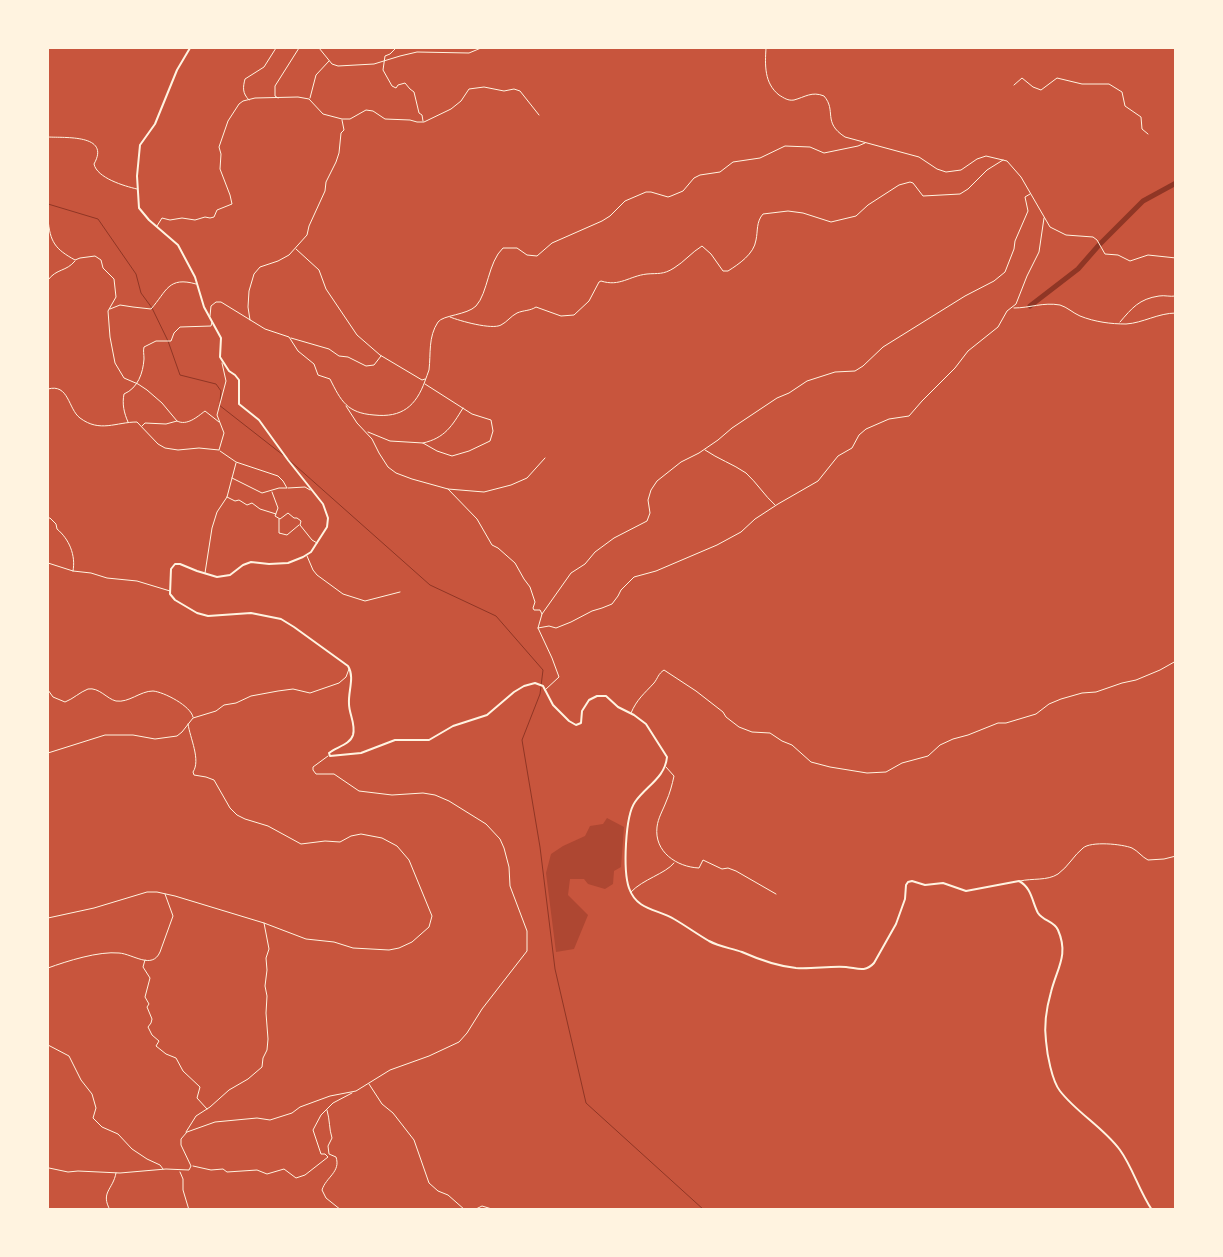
<!DOCTYPE html>
<style>
body{margin:0}
#map{position:relative;width:1223px;height:1257px;overflow:hidden;background:#c8553d;font-family:Signika,sans-serif}
canvas{display:block}
.frame{position:absolute;inset:0;border:49px solid #fff3e0;pointer-events:none}
</style>
<div id="map">
<canvas width="1223" height="1257"></canvas>
<div class="frame"></div>
</div>
<script>
const context = document.querySelector('canvas').getContext('2d');
context.lineJoin = 'round';
function fill(path, color) { context.fillStyle = color; context.fill(path, 'evenodd'); }
function strokePath(path, color, width, dash) { context.strokeStyle = color; context.lineWidth = width; context.lineCap = dash ? 'butt' : 'round'; context.setLineDash(dash || []); context.stroke(path); }
const green = new Path2D(`
 M607,818L624,827L621,867L614,871L613,884L605,889L588,884L584,879H570L568,895L588,915L574,949L556,952L546,873L551,854L563,846L585,836L590,826L603,824Z`);
const stream = new Path2D(`
 M48,204L98,219L136,274L141,293L152,308L168,341L180,375L216,384L221,391L220,401
 M219,405L283,455
 M288,459L430,585L496,616L543,670L540,694L522,740L540,847L555,969L586,1103L704,1210`);
const river = new Path2D(`
 M1030,306L1078,269L1099,245L1143,201L1176,183`);
const minor = new Path2D(`
 M319,48L332,64L338,66L374,64L400,56L417,52L469,53L481,48
 M396,48L390,54L385,56L383,70L392,86L396,88L398,85L405,83L410,89L414,92L419,113L422,115L423,121
 M766,48C765,65 764,83 779,95C784,98 788,101 794,100C805,97 812,91 824,96C837,111 822,122 845,137L919,157L937,169L946,172L961,170L977,159L986,156L1007,161L1021,177L1050,227L1066,235L1093,237L1097,240L1105,254L1118,255L1130,261L1148,255L1176,258
 M1014,85L1022,78L1033,87L1041,90L1057,78L1082,84H1109L1122,92L1125,106L1141,117L1142,129L1148,134
 M278,98L275,96V86L299,48
 M310,98L316,75L329,61
 M249,100C242,93 243,87 245,79L264,67L276,48
 M48,137C65,138 111,134 94,164C97,178 124,186 137,189
 M48,219C50,242 55,249 75,260L80,258L95,256L101,260L103,268L114,279L116,297L108,311L110,337L115,363L124,378L138,384L147,390L162,403L177,421
 M157,226L162,218L170,220L182,218L195,220L205,217L210,218L214,217L217,210L232,204L230,195L220,169L221,154L219,147L228,121L239,104L243,101L255,98L298,97L309,99L323,114L342,119H350L366,110L373,111L385,119L410,120L417,122H424L451,109L461,101L469,89L484,87L504,91L514,89L520,91L539,115
 M296,249L319,270L326,289L357,335L380,355L422,380L425,379
 M48,280C57,268 66,272 75,261
 M1014,308C1030,308 1043,302 1060,305C1067,307 1073,313 1080,316C1095,322 1111,324 1126,324C1143,323 1158,313 1176,313
 M110,309L120,305L133,307L151,309C167,291 168,276 196,284
 M210,316L211,306L216,302H221L265,329L289,337L298,351L314,364L318,375L330,379C341,401 347,413 374,415C402,418 416,406 425,381C426,377 428,374 429,370C431,353 428,337 438,322C443,315 467,315 476,306C488,293 488,262 503,248H517L527,255L537,256L552,243L602,221L610,216L625,201L646,192H651L668,197L671,196L683,191L694,178L700,175L720,172L733,162L760,158L785,146L810,147L824,153L858,146L865,143
 M450,317C460,321 492,330 501,325C507,322 511,316 517,313C524,310 530,311 536,307L561,316L574,315L589,301L599,282L601,281C620,287 629,276 647,274C658,273 663,275 674,268C684,262 692,252 702,246L711,254L723,271H728C739,264 754,254 756,240C758,231 756,222 763,214L788,211L803,213L831,222L856,216L868,205L899,185L910,182L913,183L923,196L960,194L968,189L987,170L1003,160
 M250,320L248,307L249,291L254,274L260,267L278,261L289,255L307,235L309,226L325,191L326,182L336,162L339,153L341,133L344,130L342,120
 M1120,322C1132,308 1139,299 1159,296C1165,295 1169,297 1176,296
 M291,338L329,349L339,356L348,357L366,366L374,365L381,356
 M48,389C69,383 68,409 80,418C100,433 116,422 137,422L158,444L165,448L178,450L199,448L219,450L224,433L217,415L226,381L222,363
 M346,406L357,423L372,439L379,453L388,467L396,473L412,479L448,489L484,492L511,485L527,478L545,458
 M128,422C124,413 122,404 124,394C138,388 143,373 144,359C144,354 143,351 144,347L156,341H171L174,333L180,327L211,326L212,322
 M142,426L145,423L166,424L177,421C187,426 197,417 205,411L219,422
 M368,432L390,441L423,443L437,451L452,456L469,451L490,441L493,431L491,420L472,414L425,384
 M423,443C445,438 452,426 463,408
 M705,450C718,459 733,464 746,473C757,483 764,495 775,505
 M220,451L236,462L278,476L283,481L287,488H279L262,493L232,478
 M288,488L305,487L310,490
 M448,489L477,519L492,545L498,548L515,563L524,579L530,587L535,602L533,608L534,610H540L542,614L538,628L552,658L559,677L545,690
 M272,492L278,508L275,516L280,519L288,513L294,518H297L301,521L300,525L312,540L317,543
 M227,497L235,501L239,500L247,505L252,503L260,509L276,514
 M48,518H50L56,524L57,529C69,539 76,555 73,571
 M279,519V533L287,535L299,525
 M307,556L313,570L317,575L343,594L365,601L400,592
 M48,563L73,571L91,573L107,578L137,581L170,591
 M205,573L212,528L217,512L227,497L236,463
 M542,614L571,573L585,564L595,552L614,538L647,521L650,513L648,500L651,490L657,481L681,462L699,453L718,440L732,428L777,398L789,393L807,381L835,372L855,371L863,366L883,347L965,296L994,281L1005,272L1014,249L1015,241L1028,211L1025,197L1030,194
 M538,628L549,626L556,628L571,622L592,611L602,608L612,604L618,596L621,590L634,577L656,571L717,545L741,532L755,519L778,504L818,481L838,456L852,448L859,435L866,429L889,419L909,416L922,401L955,368L968,351L998,327L1007,311L1016,304L1027,276L1039,252L1044,218
 M48,690L53,697L65,702C73,699 80,692 88,689C99,687 107,699 116,701C129,703 140,691 153,691C164,692 191,706 193,717
 M631,713C637,699 644,694 654,683C658,678 658,674 664,670L696,691L723,712L726,717L739,727L752,732L770,733L782,741L792,745L811,762L830,767L867,773L886,772L902,763L928,756L940,745L953,739L968,735L998,723H1006L1036,714L1049,704L1061,699L1082,693L1096,692L1122,683L1136,680L1160,670L1176,661
 M48,753L105,735H133L155,739L177,736L182,732L193,718L216,711L224,705L236,703L251,696L278,691L293,689L310,693L339,683L346,677L349,669
 M666,767L674,776C672,785 670,793 666,802C663,810 658,818 657,827C654,852 677,867 699,868L703,860L722,869L728,868L736,871L776,894
 M1020,881C1033,878 1047,881 1058,874C1068,867 1074,855 1083,848C1091,841 1122,844 1132,848C1138,851 1142,857 1148,860L1164,859L1176,856
 M631,892C643,879 665,874 674,863
 M48,918L94,908L147,892H157L175,896L264,923L306,939L334,942L353,948L389,950L399,948L412,942L429,927L432,916L409,860L397,846L382,838L361,834L351,836L340,842L325,841L301,844L268,826L245,819L237,815L230,808L214,780L206,777L194,775L193,772C201,760 190,738 188,724
 M145,960L143,967L150,978L145,997L149,1004L147,1007L152,1019L151,1023L148,1027L152,1035L159,1041L156,1046L166,1054L176,1058L183,1071L200,1087L197,1098L207,1109
 M48,968C67,961 99,951 119,953C133,954 152,970 160,952L173,916L165,894
 M48,1045L69,1056L81,1080L92,1094L96,1108L93,1118L102,1127L118,1134L132,1149L147,1159L160,1165L163,1169
 M369,1084L382,1104L393,1113L414,1140L429,1183L438,1191L448,1195L465,1210
 M327,1110C330,1120 329,1129 332,1138L328,1146L329,1154L336,1157C341,1172 326,1177 322,1190L326,1198L341,1210
 M186,1132L196,1116L210,1107L229,1090L248,1079L262,1067L263,1058L267,1050L268,1039L266,1013L267,996L265,986L267,970L266,958L269,949L264,923
 M193,1166L211,1170L223,1169L227,1172L257,1170L267,1174L284,1169L296,1178L305,1175L328,1157L325,1154H321L313,1130L321,1115L333,1103L352,1093
 M48,1169L49,1168L68,1172L78,1171L120,1173L166,1169L189,1170L191,1166L181,1145V1139L187,1132L215,1122L257,1118L270,1120L292,1113L300,1107L330,1096L356,1091L390,1070L429,1056L459,1042L467,1033L482,1009L527,951V931L510,886L509,867L504,848L500,839L486,824L449,801L435,795L423,793L392,795L359,791L334,774H316L313,770V767L328,756
 M180,1172L183,1179V1190L189,1210
 M110,1210C100,1192 113,1190 116,1173
 M474,1210L482,1206L495,1210
 M540,1210H543`);
const secondary = new Path2D(`
 M190,48L177,70L155,124L140,145L137,176L139,208L149,220L178,245L195,277L204,307L221,338L220,357L229,371L235,375L239,380V404L259,420L288,460L323,504L328,518L327,527L311,552L303,557L288,563L269,564L251,562L243,565L230,575L217,577L197,571L180,564H175L171,569L170,594L175,600L197,613L208,616L251,613L281,619L294,627L348,666C355,677 348,691 349,704C349,714 356,724 353,735C350,745 336,747 329,753L330,756L361,753L395,740H429L453,726L487,715L514,692L524,686L535,683L543,686L553,705L569,721L576,725L581,723L582,711L589,700L597,696H606L618,707L634,715L646,724L667,757C665,778 646,786 635,802C625,816 623,871 629,888C637,911 658,909 674,919C686,926 697,934 709,941C720,947 731,948 742,952C760,960 776,966 796,968C813,969 829,966 846,967C857,968 865,973 874,963L896,924L905,899L906,885L908,882L912,881L925,885L943,883L966,891L1019,881C1032,888 1032,902 1038,913C1043,921 1054,921 1058,930C1069,955 1057,968 1051,992C1047,1006 1044,1026 1046,1041C1047,1054 1052,1081 1060,1091C1077,1113 1103,1127 1120,1150C1133,1168 1139,1191 1152,1210`);
fill(green, '#ae4732');
strokePath(stream, '#8f3625', 1);
strokePath(river, '#8f3625', 5);
strokePath(minor, '#fff3e0', 1);
strokePath(secondary, '#fff3e0', 2);
</script>
